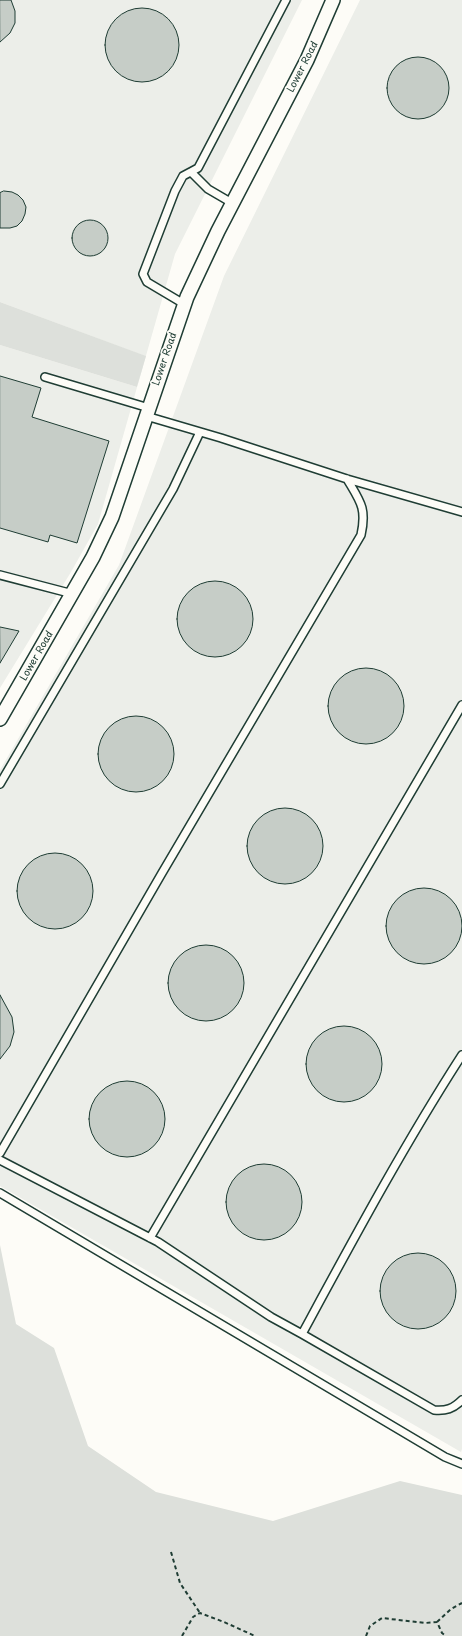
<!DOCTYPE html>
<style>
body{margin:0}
canvas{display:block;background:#fdfcf7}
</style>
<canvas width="462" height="1636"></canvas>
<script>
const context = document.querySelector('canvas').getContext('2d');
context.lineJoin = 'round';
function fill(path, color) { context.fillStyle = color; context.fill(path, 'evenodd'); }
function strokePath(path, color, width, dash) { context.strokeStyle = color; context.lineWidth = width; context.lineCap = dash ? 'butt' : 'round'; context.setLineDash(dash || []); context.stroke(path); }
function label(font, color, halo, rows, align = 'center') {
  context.font = font + ' "Playpen Sans",sans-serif'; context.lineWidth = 3.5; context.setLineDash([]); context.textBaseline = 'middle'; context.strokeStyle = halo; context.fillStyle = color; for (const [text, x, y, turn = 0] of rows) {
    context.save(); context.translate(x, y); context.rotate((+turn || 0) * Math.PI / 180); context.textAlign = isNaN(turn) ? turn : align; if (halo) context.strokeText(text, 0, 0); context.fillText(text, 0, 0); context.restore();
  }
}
const built = new Path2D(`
 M0,0H302L175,254L98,524L71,572L0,688V345L137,387L145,356L0,302Z
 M360,0H462V1449L461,1452L0,1186V770L119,565L224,276Z`);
const green = new Path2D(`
 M0,302L146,356L137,387L0,345Z
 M0,1245L16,1324L54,1348L88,1446L156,1492L273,1521L400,1481L462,1495V1636H0Z`);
const building = new Path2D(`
 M0,0H11L15,11V23L10,33L0,42Z
 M105 45a37 37 0 1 1 74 0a37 37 0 1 1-74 0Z
 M387 88a31 31 0 1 1 62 0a31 31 0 1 1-62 0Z
 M4,191L12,192L18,195L23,200L26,207L25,214L22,221L17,226L10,228H0V193Z
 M72 238a18 18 0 1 1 36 0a18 18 0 1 1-36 0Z
 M0,376L41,388L32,417L109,441L77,543L50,535L48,542L0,528Z
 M177 619a38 38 0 1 1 76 0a38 38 0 1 1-76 0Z
 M0,627L19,631L0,663Z
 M328 706a38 38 0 1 1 76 0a38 38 0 1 1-76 0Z
 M98 754a38 38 0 1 1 76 0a38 38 0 1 1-76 0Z
 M247 846a38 38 0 1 1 76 0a38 38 0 1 1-76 0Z
 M17 891a38 38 0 1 1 76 0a38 38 0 1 1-76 0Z
 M386 926a38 38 0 1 1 76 0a38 38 0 1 1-76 0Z
 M168 983a38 38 0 1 1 76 0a38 38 0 1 1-76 0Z
 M0,995L12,1017L14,1032L10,1046L0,1059Z
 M306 1064a38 38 0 1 1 76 0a38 38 0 1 1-76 0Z
 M89 1119a38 38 0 1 1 76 0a38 38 0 1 1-76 0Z
 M226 1202a38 38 0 1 1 76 0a38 38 0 1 1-76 0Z
 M380 1291a38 38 0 1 1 76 0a38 38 0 1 1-76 0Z`);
const path = new Path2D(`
 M171,1552L180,1583L200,1613
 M437,1622L451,1609L462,1603
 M182,1636L193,1617L200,1613L224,1622L255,1636
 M366,1636L370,1626L382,1618L425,1623L437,1622L442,1633L446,1636`);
const lane = new Path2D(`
 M191,172L208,189L232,203
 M184,304L147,282L143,274L175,191L183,176L198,168L286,0
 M45,377L149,408
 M146,416L221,438L347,479L462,512
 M0,575L73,594
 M0,784L173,489L200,432
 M0,1153L162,873L361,535C367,508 360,501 347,479
 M0,1160L158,1242L271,1317L302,1334L434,1410C446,1411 453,1409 462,1400
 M0,1193L445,1457L462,1464
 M150,1238L462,705
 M302,1334C353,1240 404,1145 462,1055`);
const street = new Path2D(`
 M0,719L93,557L112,517L187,297L218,231L307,60L333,0`);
const streetNames = [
 ["Lower Road",303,67,-63],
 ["Lower Road",165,359,-71],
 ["Lower Road",37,656,-60]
];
fill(built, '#eceee9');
fill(green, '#dde0db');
fill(building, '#c6cdc7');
strokePath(building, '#1f3d34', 1);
strokePath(lane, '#1f3d34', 10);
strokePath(street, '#1f3d34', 16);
strokePath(path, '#1f3d34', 2, [4, 3]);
strokePath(lane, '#fdfcf7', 7);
strokePath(street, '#fdfcf7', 13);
label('10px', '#1f3d34', '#fdfcf7', streetNames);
</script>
